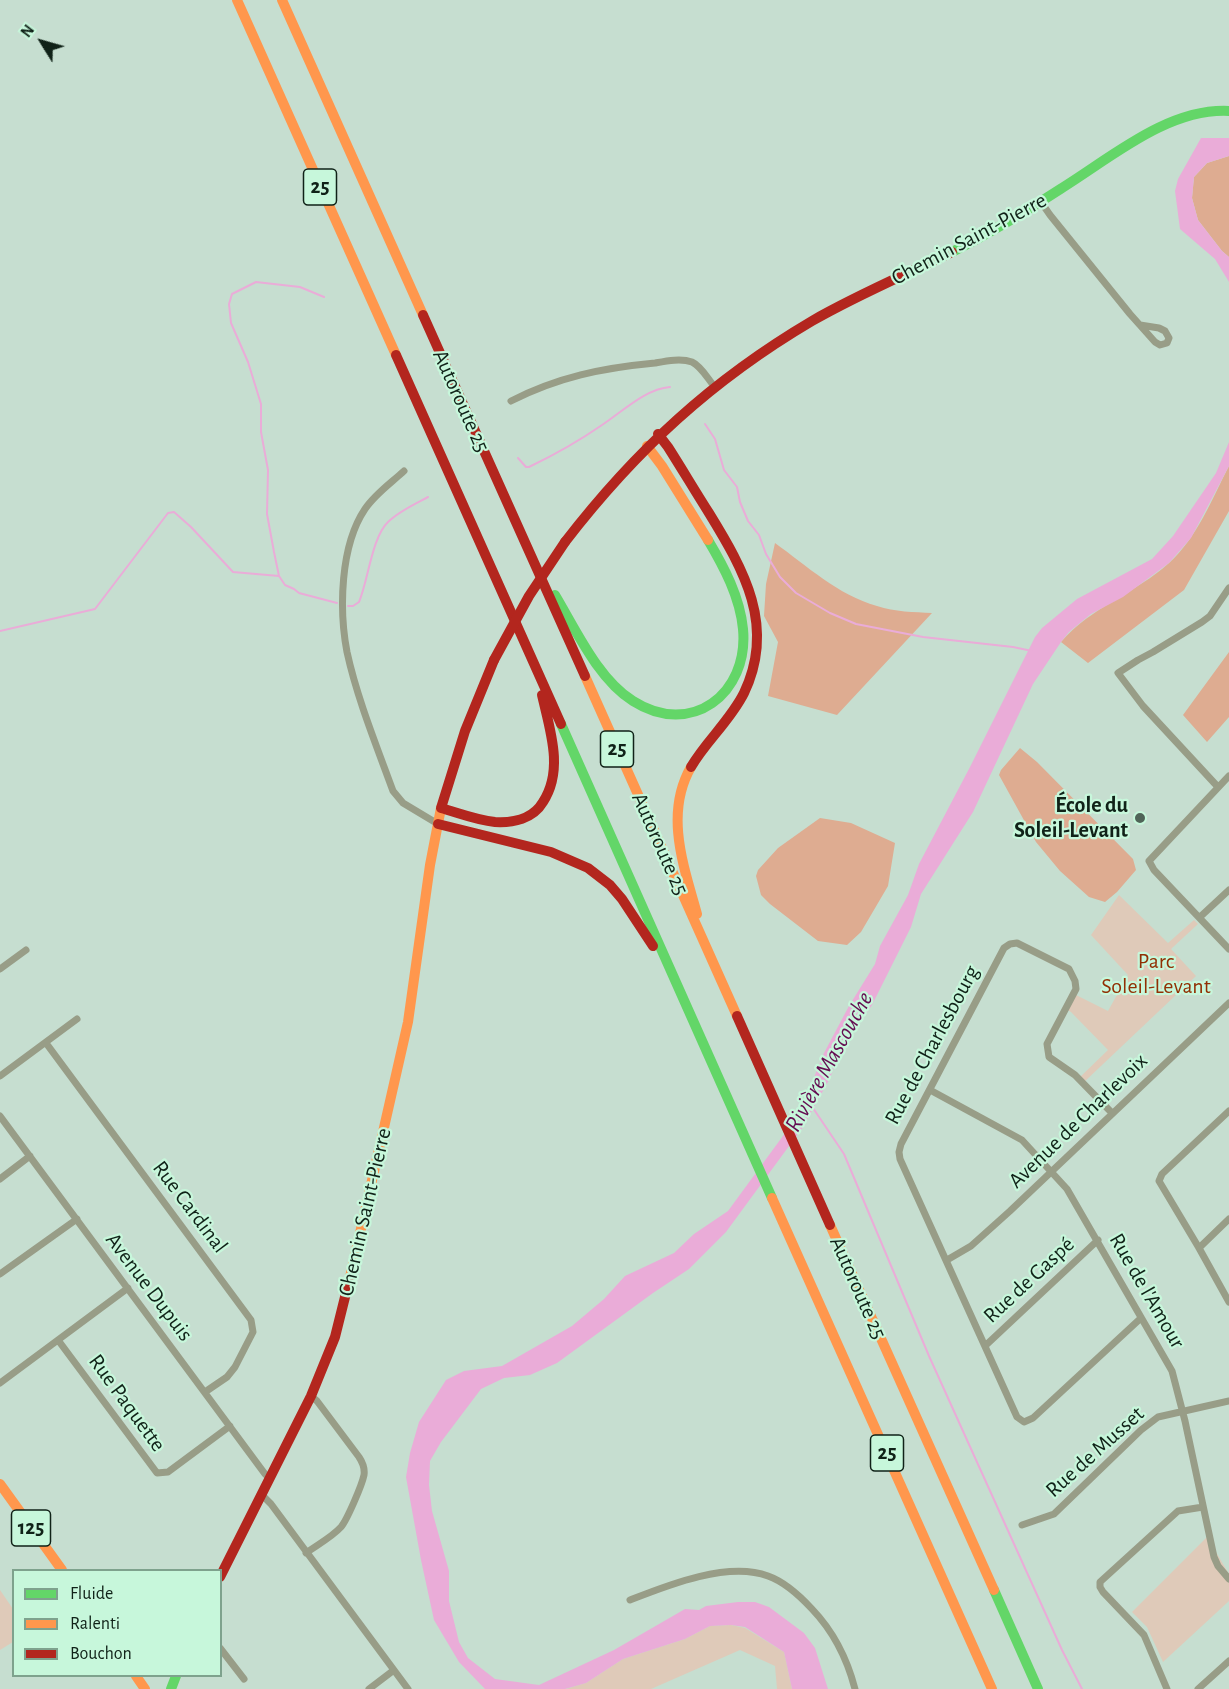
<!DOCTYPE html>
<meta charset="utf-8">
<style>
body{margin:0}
#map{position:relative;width:1229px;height:1689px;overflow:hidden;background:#c6ded0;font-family:"Alegreya Sans",sans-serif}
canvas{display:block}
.legend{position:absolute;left:12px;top:1569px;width:210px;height:108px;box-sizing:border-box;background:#c7f7db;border:2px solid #7ea28d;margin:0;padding:8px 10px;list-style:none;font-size:18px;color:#102218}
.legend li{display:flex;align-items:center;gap:12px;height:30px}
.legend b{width:30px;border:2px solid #7ea28d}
.north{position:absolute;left:12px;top:12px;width:60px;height:60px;-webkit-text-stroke:4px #c7f7db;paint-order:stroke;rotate:307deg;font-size:16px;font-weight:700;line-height:24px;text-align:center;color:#102218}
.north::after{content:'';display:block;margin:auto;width:21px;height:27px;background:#102218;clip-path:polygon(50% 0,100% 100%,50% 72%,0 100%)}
</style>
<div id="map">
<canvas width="1229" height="1689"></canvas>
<ul class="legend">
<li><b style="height:8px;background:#63d668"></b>Fluide</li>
<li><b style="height:8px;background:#ff974d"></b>Ralenti</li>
<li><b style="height:8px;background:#b3261e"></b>Bouchon</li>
</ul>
<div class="north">N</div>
</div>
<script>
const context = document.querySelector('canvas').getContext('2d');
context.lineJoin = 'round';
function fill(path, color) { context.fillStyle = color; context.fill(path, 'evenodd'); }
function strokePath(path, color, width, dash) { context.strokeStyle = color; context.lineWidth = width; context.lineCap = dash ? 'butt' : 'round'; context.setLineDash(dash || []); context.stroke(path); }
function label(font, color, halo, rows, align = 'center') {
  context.font = font + ' "Alegreya Sans",sans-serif'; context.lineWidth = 4.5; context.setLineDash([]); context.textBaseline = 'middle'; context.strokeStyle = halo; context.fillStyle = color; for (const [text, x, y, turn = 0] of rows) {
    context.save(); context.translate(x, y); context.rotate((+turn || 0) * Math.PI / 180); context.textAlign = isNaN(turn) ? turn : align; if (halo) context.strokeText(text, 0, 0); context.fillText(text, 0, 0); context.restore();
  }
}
const green = new Path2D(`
 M1119,895L1168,943L1194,920L1198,924L1171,949L1196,976L1082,1084L1078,1079L1108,1050L1071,1012L1064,1008L1072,993L1108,1011L1128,975L1091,935Z
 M1207,1537L1229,1574V1601L1163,1662L1147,1627L1132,1612Z
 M0,1590L13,1609V1642L0,1650Z
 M731,1625L745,1628L784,1652L792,1689H777L775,1666L740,1650L651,1689H566L586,1683L623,1659L685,1639L710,1626Z`);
const forest = new Path2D(`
 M1229,156V257L1222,251L1198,220L1192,198L1194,177L1207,163Z
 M1229,466V511L1184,590L1088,663L1061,642C1091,607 1136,593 1169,563C1197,538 1212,499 1229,466Z
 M775,543C807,566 838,595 877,606C895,612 914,612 932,613L837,715L768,696L778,642L764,616L766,584Z
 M1229,652V717L1207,742L1183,715Z
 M1020,748L1037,762L1133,859L1136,870L1117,892L1105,902L1089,897L1060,871L1036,842L999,775L1001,770Z
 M820,818L851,823L895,843L888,886L861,932L847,945L818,941L770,904L761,895L756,876L758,870L778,848Z`);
const water = new Path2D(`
 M1201,138H1229V156L1207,163L1194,177L1192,198L1198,220L1222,251L1229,257V282L1215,259L1180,229L1175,191L1178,179Z
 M1229,442V466L1191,538L1169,563L1123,597L1091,614L1069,632L1061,642L1033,684L973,812L921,894L911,927L872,1005L840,1052L830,1078L803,1127L726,1232L689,1269L653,1293L557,1363L530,1375L504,1378L481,1389L441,1442L430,1461L429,1485L432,1511L449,1571V1601L459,1642L468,1658L495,1679L539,1685L614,1650L685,1609L699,1610L706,1606L738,1602H755L769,1607L804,1633L815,1648L828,1689H792L784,1652L745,1627L731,1625L710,1626L685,1639L623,1659L586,1683L565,1689H485L459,1662L434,1620L421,1560L406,1477L410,1453L419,1422L446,1380L464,1371L502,1366L572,1326L604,1299L625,1276L674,1253L694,1234L728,1211L799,1114L824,1053L849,1006L875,964L880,946L908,895L919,864L970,767L1035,637L1042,628L1077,599L1152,559L1173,536L1216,473Z`);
const stream = new Path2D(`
 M324,297L300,287L256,282L232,294L229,304L231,323L248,362L261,404V432L268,470L267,514L274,552L279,576L285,585L294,589L299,593L337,603
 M705,424L715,439L724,470L737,487L740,502L748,521L759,535L766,554L780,577L796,593L830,613L856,624L923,637L1013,647L1032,651
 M518,458L526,467H529C554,455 579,441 602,425C622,412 645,389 670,387
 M348,606H353L359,602C368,581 372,537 388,522C399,511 415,504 428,497
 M0,631L95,609L168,513L174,512L191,527L233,572L279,576
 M813,1108L844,1154L929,1356L1062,1650L1082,1689`);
const street = new Path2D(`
 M1041,202L1050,215L1130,314L1155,342L1160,345L1167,343L1169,338L1165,331L1159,328L1140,325
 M511,401C558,377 602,368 655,363C666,361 681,358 692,362C701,366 708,379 714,386
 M404,471C391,483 375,494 365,509C340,546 339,610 347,652C357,698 377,747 393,791L403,803L438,824
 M1229,776L1149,861L1154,870L1229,949
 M1218,787L1143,706L1118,673L1138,660L1153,652L1202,622L1210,616L1229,588
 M1200,917L1229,890
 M0,969L26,950
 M46,1043L251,1320L253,1332L235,1367L227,1377L205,1392
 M0,1076L77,1019
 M930,1090L1022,1140L1067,1189L1172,1371L1185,1421L1214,1557L1218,1566L1229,1579
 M1229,1111L1162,1174L1159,1181L1199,1248L1229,1302
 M1112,1113L1075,1075L1049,1057L1047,1044L1076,989L1075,981L1069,969L1017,943L1010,944L1004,948L901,1144L899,1152L900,1159L1017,1417L1024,1422L1033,1418L1141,1318
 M0,1116L265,1474L270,1478
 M0,1179L30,1156
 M1199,1248L1229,1219
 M947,1260L971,1246L1010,1211L1229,1003
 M0,1274L77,1219
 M58,1340L157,1473L168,1472L230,1426
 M985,1346L1098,1240
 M0,1383L128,1288
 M261,1494L271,1504L408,1689
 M1022,1525L1054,1514L1141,1430L1158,1417L1229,1401
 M306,1553C317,1545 332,1537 341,1527C347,1520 362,1485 364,1475C365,1468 363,1463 359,1457L317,1401L311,1396
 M630,1600C668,1585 728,1561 768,1576C785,1582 800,1596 812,1609C834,1632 847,1658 855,1689
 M220,1648L244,1679
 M369,1689L394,1670
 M1167,1689L1144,1635L1103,1592L1100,1587V1582L1178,1511L1203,1507
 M1198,1689L1229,1661`);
const fast = new Path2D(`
 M952,252C990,233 1027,211 1062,188C1112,157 1168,108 1229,111
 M555,595C576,630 598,679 633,701C691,738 749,694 743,629C740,597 724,567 708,540
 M561,724L772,1198
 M994,1590L1038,1689
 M171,1689L176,1676`);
const slow = new Path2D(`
 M237,0L396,355
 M282,0L423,315
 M647,446L662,466L708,540
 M585,676L737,1016
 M691,767C664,814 684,867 697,914
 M772,1198L992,1689
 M830,1225L994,1590
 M350,1277L408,1022L430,865L441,808
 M0,1484L62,1570
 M136,1676L145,1689`);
const jam = new Path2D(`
 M423,315L585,676
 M396,355L561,724
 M658,434L668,447C682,469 695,491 709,513C744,570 776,626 744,693C730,721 706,741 691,767
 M565,542C636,450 712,380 812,321C857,295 905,275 952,252
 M441,808L465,731L494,660
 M441,808C459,813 476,820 495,822C513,823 533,819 543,802C564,770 550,730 542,695
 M438,824L551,852L588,868L610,885L622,899L653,946
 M737,1016L830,1225
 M220,1577L311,1396L335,1337L350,1277`);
const jamBridge = new Path2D(`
 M494,660L529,596L565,542`);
const markers = [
 [1140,818,6,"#506458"]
];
const shields = [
 [320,187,33],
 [617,749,33],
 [887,1453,33],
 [31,1528,39]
];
const shieldNames = [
 ["25",320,187],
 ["25",617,749],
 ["25",887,1453],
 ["125",31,1528]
];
const streetNames = [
 ["Chemin Saint-Pierre",969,239,-28],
 ["Autoroute 25",461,401,66],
 ["Autoroute 25",660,844,66],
 ["Rue de Charlesbourg",932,1045,-62],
 ["Avenue de Charlevoix",1078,1121,-44],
 ["Rue Cardinal",190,1207,53],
 ["Chemin Saint-Pierre",365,1212,-77],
 ["Rue de Gaspé",1029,1280,-43],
 ["Avenue Dupuis",149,1287,53],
 ["Autoroute 25",858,1288,66],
 ["Rue de l'Amour",1147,1291,60],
 ["Rue Paquette",127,1403,54],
 ["Rue de Musset",1095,1452,-42]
];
const poiNames = [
 ["École du",1128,805],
 ["Soleil-Levant",1128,830]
];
const parkNames = [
 ["Parc",1156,961],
 ["Soleil-Levant",1156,986]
];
const waterNames = [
 ["Rivière Mascouche",829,1062,-61]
];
fill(green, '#dfcab9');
fill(forest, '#deac91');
fill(water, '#eaacd8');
strokePath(stream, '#eaacd8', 2);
strokePath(street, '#989d87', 7);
strokePath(fast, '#63d668', 10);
strokePath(slow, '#ff974d', 10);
strokePath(jam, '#b3261e', 10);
strokePath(jamBridge, '#b3261e', 10);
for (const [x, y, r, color] of markers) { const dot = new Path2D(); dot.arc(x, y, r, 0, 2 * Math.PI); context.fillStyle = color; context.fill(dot); strokePath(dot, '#c7f7db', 2); }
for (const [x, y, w] of shields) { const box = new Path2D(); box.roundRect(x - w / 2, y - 18, w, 36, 4.5); context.fillStyle = '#c7f7db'; context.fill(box); strokePath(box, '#102218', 1.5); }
label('bold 21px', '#102218', null, shieldNames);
label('22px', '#102218', '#c7f7db', streetNames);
label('bold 22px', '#102218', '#c7f7db', poiNames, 'right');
label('22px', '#913004', '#c7f7db', parkNames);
label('italic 24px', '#650e52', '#c7f7db', waterNames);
</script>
